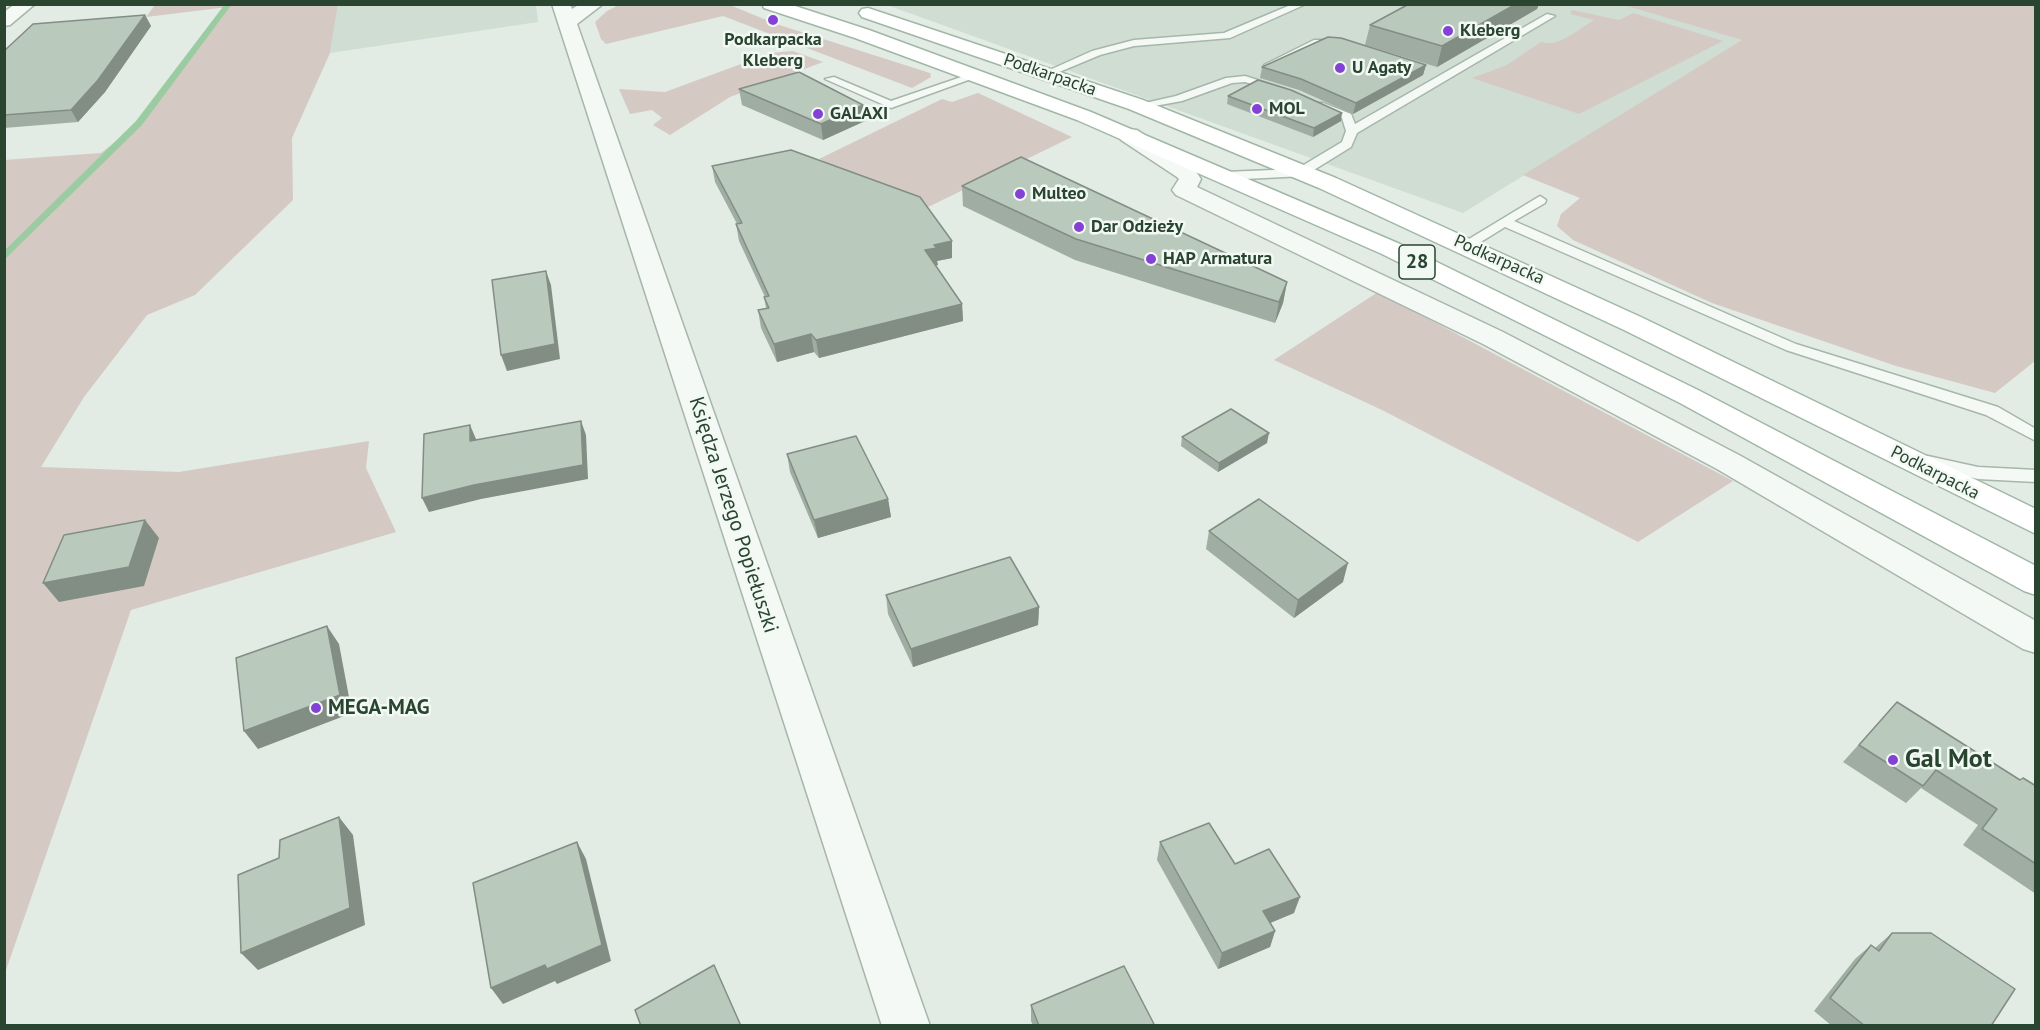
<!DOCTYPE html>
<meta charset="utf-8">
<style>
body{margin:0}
#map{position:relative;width:2040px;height:1030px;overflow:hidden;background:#e2ebe4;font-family:"PT Sans",sans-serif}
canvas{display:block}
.frame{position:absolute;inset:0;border:6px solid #29442f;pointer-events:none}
</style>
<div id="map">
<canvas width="2040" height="1030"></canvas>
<div class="frame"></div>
</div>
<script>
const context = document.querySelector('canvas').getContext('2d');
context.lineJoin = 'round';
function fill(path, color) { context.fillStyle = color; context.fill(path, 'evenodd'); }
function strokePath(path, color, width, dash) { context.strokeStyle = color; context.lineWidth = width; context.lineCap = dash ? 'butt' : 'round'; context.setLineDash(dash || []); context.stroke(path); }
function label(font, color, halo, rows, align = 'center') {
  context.font = font + ' "PT Sans",sans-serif'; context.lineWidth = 5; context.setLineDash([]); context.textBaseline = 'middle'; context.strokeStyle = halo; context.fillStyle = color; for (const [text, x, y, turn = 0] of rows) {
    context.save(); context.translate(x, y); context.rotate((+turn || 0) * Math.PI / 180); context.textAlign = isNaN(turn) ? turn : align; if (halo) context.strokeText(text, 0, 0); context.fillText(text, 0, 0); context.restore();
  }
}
const built = new Path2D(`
 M1624,4L1743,40L1463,213L887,5Z
 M338,5H536L538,22L330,53Z`);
const green = new Path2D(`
 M621,4L730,5L776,24L930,73L931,77L912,88L723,16L606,44L601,39L595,22L607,11Z
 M155,5H338L330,53L292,138L293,200L195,295L147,315L84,397L41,467L179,472L369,441L366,468L396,532L131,610L5,973L4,160L101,153L139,123L228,7L146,17Z
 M1624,5H2035V361L1995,393L1896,366L1712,303L1573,240L1557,226L1561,214L1580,198L1523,175L1742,40Z
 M1572,10L1619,20L1633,13L1723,41L1579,114L1472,78L1507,65L1541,42C1558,48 1579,29 1594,20L1570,14Z
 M793,51L823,62L730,97L670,135L653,125L662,118L652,110L630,114L619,89L665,92L771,53Z
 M978,93L1072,137L924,209L819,159L942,99L952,102Z
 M1378,292L1733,481L1638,542L1382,410L1274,360Z`);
const stream = new Path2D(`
 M225,4H232L142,125L4,260V251L136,121Z`);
const service = new Path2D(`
 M1293,4H1306L1230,38L1134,46L1100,55L1052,75L1043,73L1092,51L1134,40L1224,33Z
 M1547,14L1555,16L1357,133L1351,147L1304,176L1225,180L1219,176L1225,172L1297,169L1342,142L1346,131L1342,118L1315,107V103H1323L1351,114L1355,124Z
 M1314,40H1332L1337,43L1332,46L1319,45L1273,67L1264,65Z
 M973,73L982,75L891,108L825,79L834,77L891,101Z
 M1245,76L1285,89L1279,92L1245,82L1232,83L1182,101L1138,109L1132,106L1176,96L1226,78Z
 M1540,196L1546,200L1545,203L1514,221L1796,344L1998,407L2036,429V441L1986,415L1786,350L1505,227L1471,248H1461L1459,245Z
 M1928,456L1978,467L2036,470V482L1978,479L1922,466L1919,462L1922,458Z`);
const minor = new Path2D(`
 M15,4H35L10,25L4,26V12Z
 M1129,129L1137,130L1193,167L1201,179L1197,187L1503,332L1739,455L2036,621V653L2023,649L1717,469L1483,344L1176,195L1172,190L1179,179L1177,177L1121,140L1118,135L1121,130Z`);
const tertiary = new Path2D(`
 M552,4H570L572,9L580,4H603L577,24L930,1026H882Z`);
const primary = new Path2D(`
 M762,4H789L869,30L1091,112L1400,244L1700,391L2036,566V595L2024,591L1680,403L1382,254L1077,120L855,38L764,8Z
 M868,8L1143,100L1336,178L1643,318L2036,509V534L1624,330L1319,188L1129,109L862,17L859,13L862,9Z`);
const wall = new Path2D(`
 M1409,4H1539L1537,9L1437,67L1365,45L1370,25Z
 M145,15L151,26L105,92L78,122L4,128V51Z
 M1426,65L1423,75L1353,114L1299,90L1260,78L1262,67Z
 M739,89L865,121L823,140L742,105Z
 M1228,96L1341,121L1313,137L1227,104Z
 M712,166L952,258L937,261L938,265L935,266L962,304L963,321L819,358L814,352L777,362L761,328L758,310L766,308L764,297H765L739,241L736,224H737L715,182Z
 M962,186L1287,282L1283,303L1275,323L1075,260L963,206Z
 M1182,437L1267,443L1218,472L1181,446Z
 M787,454L888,499L891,517L818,538L790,472Z
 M1209,531L1343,582L1294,618L1206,549Z
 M886,595L1039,607L1038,625L913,667L888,614Z
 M1897,702L2020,780L2036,786V894L1963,845L1978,825L1921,788L1906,803L1843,762Z
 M1160,842L1235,864L1294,913L1270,923L1275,931L1270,947L1218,969L1157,860Z
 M1892,933L1991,1026H1832L1814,1011L1855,959L1871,945L1875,948Z
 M1031,1005L1155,1026H1033L1031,1021Z`);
const shadedWall = new Path2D(`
 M1516,4H1539L1537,9L1437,67L1442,46Z
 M145,15L151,26L105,92L78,122L71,110Z
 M1426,65L1423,75L1353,114L1356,103Z
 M863,105L865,121L823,140L821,124Z
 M1342,113L1341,121L1313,137L1314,128Z
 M952,241V258L937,261L938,265L926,268L925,250L934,245Z
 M546,271L551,285L560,359L507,371L501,355Z
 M1287,282L1283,303L1275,323L1279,302Z
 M962,304L963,321L819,358L816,340Z
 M811,334L814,352L777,362L774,344Z
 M581,421L586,435L588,479L481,499L429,512L422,498Z
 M470,425L476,439V455L470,441Z
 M1269,433L1267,443L1218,472L1219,463Z
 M888,499L891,517L818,538L814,520Z
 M145,520L159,538L144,586L59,602L43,583Z
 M1348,563L1343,582L1294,618L1298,600Z
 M1039,607L1038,625L913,667L911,649Z
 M327,626L339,644L352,713L258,749L244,731Z
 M339,817L353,835L365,925L258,970L241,953Z
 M577,842L586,859L611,961L557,984L555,981L503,1004L491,988L545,965Z
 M1300,897L1294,913L1258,928L1263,911Z
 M1275,931L1270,947L1218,969L1222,953Z`);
const building = new Path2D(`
 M1409,4H1516L1442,46L1370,25Z
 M145,15L98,80L71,110L4,115V51L33,24Z
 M1328,37L1341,38L1426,65L1356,103L1301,79L1262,67Z
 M799,72L863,105L821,124L739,89Z
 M1258,80L1291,90L1342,113L1314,128L1228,96Z
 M791,150L920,197L952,241L934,245L937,248L925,250L962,304L816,340L811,334L774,344L758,310L769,308L764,297L769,296L736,224L742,223L712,166Z
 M1021,157L1287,282L1279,302L1076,239L962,186Z
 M546,271L555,344L501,355L492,280Z
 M1231,409L1269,433L1219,463L1182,437Z
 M581,421L583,465L474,485L422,498L424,434L470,425V441Z
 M856,436L888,499L814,520L787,454Z
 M1259,499L1348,563L1298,600L1209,531Z
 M145,520L129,567L43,583L64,535Z
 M1010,557L1039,607L911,649L886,595Z
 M327,626L340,695L244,731L236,658Z
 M1897,702L2020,780L2023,778L2036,786V864L1982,829L1997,809L1936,770L1923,786L1859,745Z
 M339,817L350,908L241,953L238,875L279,858L280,840Z
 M1209,823L1235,864L1269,849L1300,897L1263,911L1275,931L1222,953L1160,842Z
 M577,842L602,945L547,969L545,965L491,988L473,883Z
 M1892,933H1931L2015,989L1991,1026H1865L1830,998L1871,945L1879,951Z
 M714,965L741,1026H641L635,1010Z
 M1124,966L1155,1026H1039L1031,1005Z`);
const markers = [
 [773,20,6,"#8342d5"],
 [1448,31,6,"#8342d5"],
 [1340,68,6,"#8342d5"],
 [1257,109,6,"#8342d5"],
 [818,114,6,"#8342d5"],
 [1020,194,6,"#8342d5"],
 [1079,227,6,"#8342d5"],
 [1151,259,6,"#8342d5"],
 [316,708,6,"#8342d5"],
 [1893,760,6,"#8342d5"]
];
const farPoinames = [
 ["Kleberg",1460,31],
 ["Podkarpacka",773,40,"center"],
 ["Kleberg",773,61,"center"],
 ["U Agaty",1352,68],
 ["MOL",1269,109],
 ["GALAXI",830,114],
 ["Multeo",1032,194],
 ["Dar Odzieży",1091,227],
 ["HAP Armatura",1163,259]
];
const farStreetnames = [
 ["Podkarpacka",1050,75,19],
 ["Podkarpacka",1499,260,24],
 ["Podkarpacka",1935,473,27]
];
const shields = [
 [1417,262,36]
];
const shieldNames = [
 ["28",1417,262]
];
const streetNames = [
 ["Księdza Jerzego Popiełuszki",733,515,72]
];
const poiNames = [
 ["MEGA-MAG",328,708]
];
const nearPoinames = [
 ["Gal Mot",1905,760]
];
fill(built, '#d0ddd2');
fill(green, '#d5c9c3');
fill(stream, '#9bcca1');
strokePath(service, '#a7b6aa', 3);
strokePath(minor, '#a7b6aa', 3);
strokePath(tertiary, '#a7b6aa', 3);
strokePath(primary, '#a1b7a5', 3);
fill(service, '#f5f9f6');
fill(minor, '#f5f9f6');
fill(tertiary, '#f5f9f6');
fill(primary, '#fff');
fill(wall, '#9fada2');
fill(shadedWall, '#828d84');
fill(building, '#b9c9bc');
strokePath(building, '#828d84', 1.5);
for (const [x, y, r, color] of markers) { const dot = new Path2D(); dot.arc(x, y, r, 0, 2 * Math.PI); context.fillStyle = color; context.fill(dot); strokePath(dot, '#f2f8f3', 2); }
label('bold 18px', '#29442f', '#f2f8f3', farPoinames, 'left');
label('18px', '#29442f', '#f2f8f3', farStreetnames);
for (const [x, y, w] of shields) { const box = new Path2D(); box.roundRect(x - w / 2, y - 17, w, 34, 4.5); context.fillStyle = '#f2f8f3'; context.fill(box); strokePath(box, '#29442f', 1.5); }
label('bold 20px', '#29442f', null, shieldNames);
label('21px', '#29442f', '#f2f8f3', streetNames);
label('bold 21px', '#29442f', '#f2f8f3', poiNames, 'left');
label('bold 26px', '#29442f', '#f2f8f3', nearPoinames, 'left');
</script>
